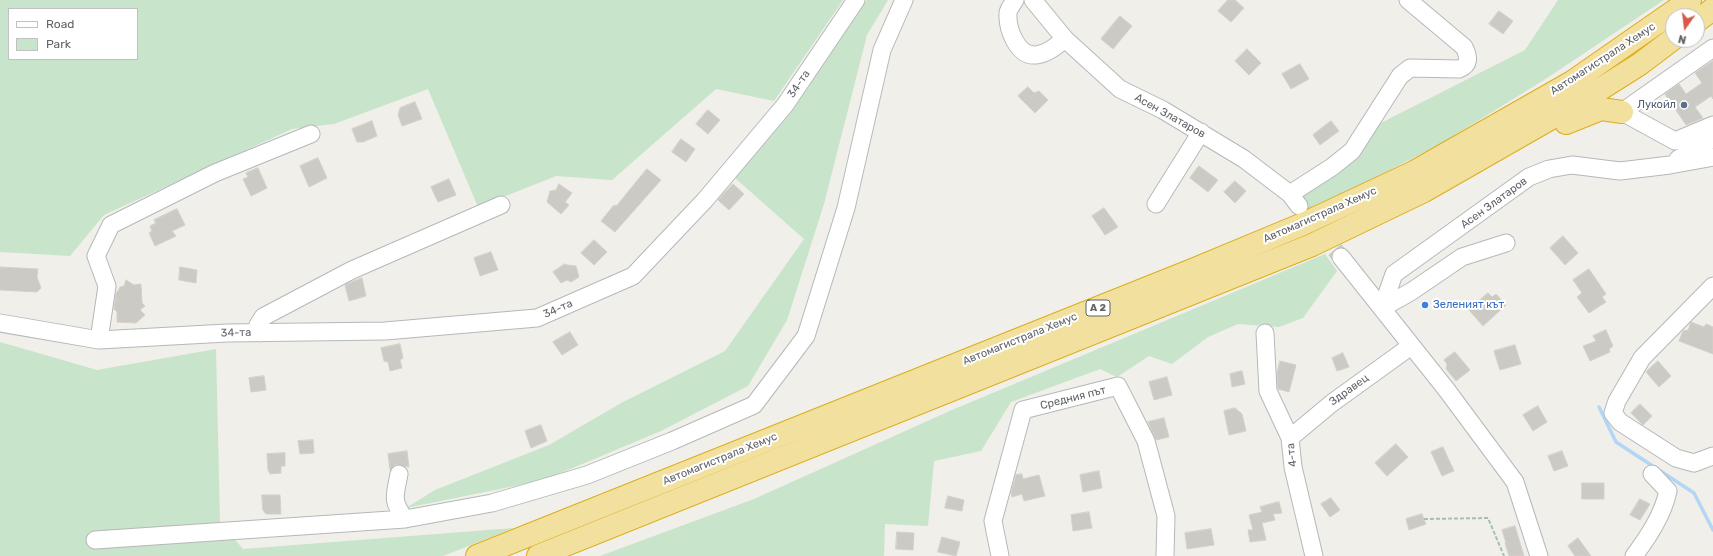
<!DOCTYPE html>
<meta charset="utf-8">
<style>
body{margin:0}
#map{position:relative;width:1713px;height:556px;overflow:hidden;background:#f0efe9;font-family:Rubik,sans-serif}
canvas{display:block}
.legend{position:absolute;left:8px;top:8px;width:130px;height:52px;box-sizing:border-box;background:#fff;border:1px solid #bfc1c2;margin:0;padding:5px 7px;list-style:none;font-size:12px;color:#606367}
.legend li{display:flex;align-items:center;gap:8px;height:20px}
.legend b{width:20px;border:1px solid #bfc1c2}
.north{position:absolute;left:1665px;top:8px;width:40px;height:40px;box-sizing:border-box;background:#fff;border:1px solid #bfc1c2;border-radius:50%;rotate:194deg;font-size:11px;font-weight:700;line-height:16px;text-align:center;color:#606367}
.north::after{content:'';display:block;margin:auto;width:14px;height:18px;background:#d75b47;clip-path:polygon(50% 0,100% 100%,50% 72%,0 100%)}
</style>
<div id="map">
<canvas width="1713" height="556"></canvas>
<ul class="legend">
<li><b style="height:5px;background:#fff"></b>Road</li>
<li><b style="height:11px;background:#c8e4ca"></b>Park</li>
</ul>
<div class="north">N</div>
</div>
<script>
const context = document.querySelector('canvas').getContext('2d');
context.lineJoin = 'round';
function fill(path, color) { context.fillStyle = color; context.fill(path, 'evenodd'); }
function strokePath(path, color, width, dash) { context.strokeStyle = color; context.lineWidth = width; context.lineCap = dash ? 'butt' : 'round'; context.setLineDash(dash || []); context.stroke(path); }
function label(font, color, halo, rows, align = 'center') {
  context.font = font + ' Rubik,sans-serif'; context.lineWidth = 4; context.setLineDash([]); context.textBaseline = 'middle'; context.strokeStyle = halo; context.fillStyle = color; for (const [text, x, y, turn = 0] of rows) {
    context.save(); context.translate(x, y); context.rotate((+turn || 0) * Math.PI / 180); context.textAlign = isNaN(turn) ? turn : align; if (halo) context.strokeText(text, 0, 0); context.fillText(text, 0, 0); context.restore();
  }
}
const green = new Path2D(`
 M0,0H843L774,101L716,89L612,180L556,176L478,207L428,89L334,124L292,129L104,215L70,256L0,252ZM9,9H137V59H9Z
 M867,0H888L867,35L824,204L787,320L748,386L661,431L544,480L406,508L435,490L549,445L623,402L725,351L804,239L735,178L793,110Z
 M1558,0H1664L1544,80L1445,141L1375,178L1307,209L1293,195L1367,130L1525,50Z
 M1325,254L1337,271L1303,318L1279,327L1238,324L1208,337L1172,364L1149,356L1117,377L1100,369L1011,402L981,451L934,461L928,526L885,524L884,556H600L754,499L952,410Z
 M0,342L97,370L216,349L220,522L243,549L514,528L443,556H0Z`);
const stream = new Path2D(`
 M1599,407L1616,442L1694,493L1713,530`);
const building = new Path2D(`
 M1228,0H1235L1244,8L1231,22L1218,11Z
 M1499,11L1513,21L1503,34L1489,24Z
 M1120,16L1132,26L1113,49L1101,39Z
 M1247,49L1261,63L1249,75L1235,61Z
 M1713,61V99L1711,96L1695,107L1703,118L1686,125L1665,94L1679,84L1686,94L1702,83L1695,73Z
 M1300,64L1309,79L1291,89L1282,74Z
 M1028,87L1034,93L1039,91L1048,100L1035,113L1018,96Z
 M415,102L422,119L402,126L398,115L400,108Z
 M708,110L720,120L708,134L696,124Z
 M372,121L377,136L363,142H357L352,129Z
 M1331,121L1339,131L1320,145L1313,135Z
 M681,139L695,149L686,162L672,152Z
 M318,158L327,178L309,187L300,166Z
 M1199,166L1218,180L1208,192L1190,178Z
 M258,168L267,188L251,196L243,179L248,177L246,173Z
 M647,169L661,180L615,232L601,221L614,205L616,206Z
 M449,179L456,195L438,202L431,187Z
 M1235,181L1246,191L1235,203L1224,192Z
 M559,184L572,193L565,202L569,205L561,214L547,202L550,191L556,190Z
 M733,184L744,194L729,210L718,200Z
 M1104,208L1118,227L1105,235L1092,216Z
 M177,209L185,225L172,231L176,236L155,246L149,233L152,231L150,226L156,223L154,220Z
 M1563,236L1578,253L1565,265L1550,248Z
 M594,240L607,252L594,265L581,253Z
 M491,252L498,270L480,276L474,258Z
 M565,264L567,265L576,266L579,277L571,282L567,280L561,283L553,272Z
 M0,267L38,269L37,277L41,288L37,292L0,290Z
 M180,267L197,270L196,283L179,280Z
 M1589,269L1606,294L1602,297L1606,302L1589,313L1577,297L1582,293L1573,280Z
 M362,278L366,296L349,301L345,285Z
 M126,280L134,285L141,284L142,303L145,306L140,310L145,315L136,323L117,322V312L114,309L116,294L120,287L124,286Z
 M1488,293L1492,297L1496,294L1506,305L1483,326L1469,310Z
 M1691,322L1704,327L1706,324L1713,327V354L1679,341L1683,331L1688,330Z
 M1606,330L1613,346L1609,349L1610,352L1590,361L1583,346L1596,341L1593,336Z
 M570,332L578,345L562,355L553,342Z
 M400,344L403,358L400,360L402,368L390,371L388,362L384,361L381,348Z
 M1515,345L1521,364L1500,370L1494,351Z
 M1455,352L1470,370L1456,381L1446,369L1447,364L1444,360Z
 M1343,353L1349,367L1337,371L1332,358Z
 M1280,361L1296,365L1289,392L1278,389L1277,374Z
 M1658,361L1671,376L1659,387L1646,372Z
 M1242,371L1245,384L1232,387L1230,374Z
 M264,376L266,390L251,392L249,378Z
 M1167,377L1172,395L1154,400L1149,382Z
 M1640,404L1652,416L1643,425L1631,413Z
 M1538,406L1547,422L1533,431L1523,415Z
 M1235,408L1242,414L1246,431L1229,435L1224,411Z
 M1164,418L1169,437L1156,440L1148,422Z
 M541,425L547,441L531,448L525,431Z
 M313,440L314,453L300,454L298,441Z
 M1396,444L1408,457L1387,476L1375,463Z
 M1443,447L1454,471L1442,476L1431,452Z
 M407,451L409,467L396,464L390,470L388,454Z
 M1562,451L1568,466L1554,471L1548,456Z
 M285,453V466H281V473L270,474L268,470L267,454Z
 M1099,471L1102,488L1083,492L1080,475Z
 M1022,474L1023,479L1039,475L1045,496L1024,501L1022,494L1012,497L1011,493L1016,475Z
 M1582,483H1604V499H1582Z
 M262,495H280L281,514H266L263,510Z
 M948,496L964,500L962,511L945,508Z
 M1331,498L1340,510L1330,517L1321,504Z
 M1640,499L1650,504L1640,520L1630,515Z
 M1279,502L1282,513L1273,514L1275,520L1262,523L1266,540L1250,542L1248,530H1253L1249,515L1262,512L1260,507Z
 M1089,512L1092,528L1073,531L1071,515Z
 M1422,514L1426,524L1409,530L1406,519Z
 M1515,526L1524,556H1509L1505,543H1506L1502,530Z
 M1211,529L1214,545L1187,549L1185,533Z
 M897,532L914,533L913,550L896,549Z
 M942,537L960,542L956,556L938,552Z
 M1578,538L1591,556H1575L1568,546Z`);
const minorTunnel = new Path2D(`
 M1303,211L1341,257`);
const path = new Path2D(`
 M1424,519L1488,518L1504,556`);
const minor = new Path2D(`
 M1015,0C1013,4 1008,9 1008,13C1007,28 1017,57 1036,55C1047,54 1056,46 1065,39
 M1033,0L1065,39L1120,89L1163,110L1244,159L1290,194L1299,206
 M1713,48L1622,112L1675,141L1713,125
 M1678,159L1713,138
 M1290,194L1332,167L1352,151L1400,76L1410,68L1459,69C1470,65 1469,57 1464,47L1408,0
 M1156,204L1201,132
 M1341,257L1446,389L1515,482L1539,556
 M1713,286L1642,358L1617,401L1613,413L1620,422L1676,458L1694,463L1713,456
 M1382,308L1394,274L1529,177L1549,169L1572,165L1620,171L1670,165L1713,157
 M1382,308L1412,291L1462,257L1506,243
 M0,323L99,340L227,333L385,331L537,318L633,276L705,200L785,105L856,0
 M260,333L258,325L263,317L352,270L501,205
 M1265,333L1268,391L1290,438L1293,467L1314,556
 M99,340L107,286L96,256L111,225L215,173L311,134
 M1290,438L1332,403L1411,346
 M399,474C395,496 391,500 405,519
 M95,540L405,519L492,503L587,475L672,441L754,405L806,336L846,208L882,50L904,0
 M1000,556L993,521L1023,410L1118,386L1146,441L1166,516L1165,556
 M1634,556C1648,537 1663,515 1668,491L1652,474`);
const highway = new Path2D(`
 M1697,21L1713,9
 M1566,123L1601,109L1622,112
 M477,556L1195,269L1303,224L1414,172L1572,82L1690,0
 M538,556L1312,245L1424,191L1583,100L1640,64L1673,39`);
const markers = [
 [1684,105,4,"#5c6f8a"],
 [1425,305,4,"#3f7fe0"]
];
const shields = [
 [1098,308,24]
];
const shieldNames = [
 ["A 2",1098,308]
];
const streetNames = [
 ["Автомагистрала Хемус",1603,59,-33],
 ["34-та",799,84,-56],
 ["Асен Златаров",1170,116,29],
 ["Асен Златаров",1494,203,-36],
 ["Автомагистрала Хемус",1320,215,-24],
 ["34-та",558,309,-24],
 ["34-та",236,333,-1],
 ["Автомагистрала Хемус",1020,339,-22],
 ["Здравец",1349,390,-36],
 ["Средния път",1073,398,-14],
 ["4-та",1292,455,-97],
 ["Автомагистрала Хемус",720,459,-22]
];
const serviceNames = [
 ["Лукойл",1676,105]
];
const shopNames = [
 ["Зеленият кът",1433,305]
];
fill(green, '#c8e4ca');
strokePath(stream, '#b3d5f6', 3.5);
fill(building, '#cccac5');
strokePath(building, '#d4d1c8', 1);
strokePath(minorTunnel, '#ccccc8', 17, [17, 8]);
strokePath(minor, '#b5b8bb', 19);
strokePath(highway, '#dfac1a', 24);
strokePath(path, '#a1c3ad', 2, [4, 2]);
strokePath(minor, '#fff', 17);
strokePath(highway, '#f2e19e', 22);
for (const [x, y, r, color] of markers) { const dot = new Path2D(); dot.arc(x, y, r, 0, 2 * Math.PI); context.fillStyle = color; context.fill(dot); strokePath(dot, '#fff', 1.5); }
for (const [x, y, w] of shields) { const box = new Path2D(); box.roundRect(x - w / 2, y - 8, w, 16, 3); context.fillStyle = '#fff'; context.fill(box); strokePath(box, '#606367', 1); }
label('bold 10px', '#606367', null, shieldNames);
label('11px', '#606367', '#fff', streetNames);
label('11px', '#4e5e75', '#fff', serviceNames, 'right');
label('11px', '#366cbe', '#fff', shopNames, 'left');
</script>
